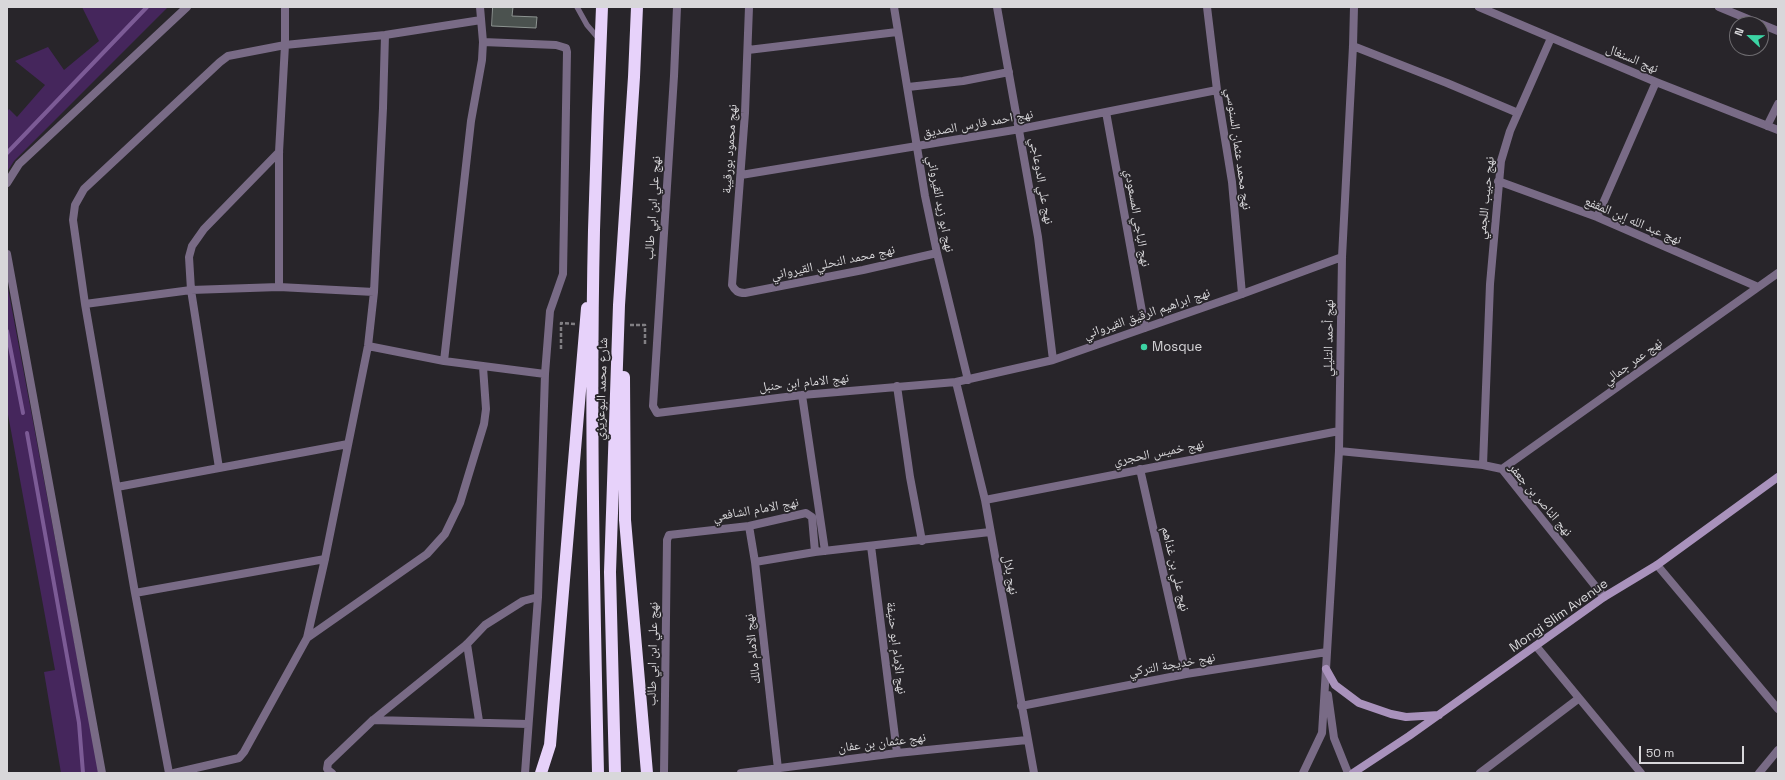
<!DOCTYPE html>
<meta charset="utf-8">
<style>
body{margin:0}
#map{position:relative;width:1785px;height:780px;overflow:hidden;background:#28252a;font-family:"Space Grotesk",sans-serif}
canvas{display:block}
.frame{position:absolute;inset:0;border:8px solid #d8d7da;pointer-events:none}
.north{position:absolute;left:1729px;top:16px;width:40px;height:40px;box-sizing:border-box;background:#28252a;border:1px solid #6e6c70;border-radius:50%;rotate:292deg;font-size:11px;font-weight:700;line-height:16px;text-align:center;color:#d8d7da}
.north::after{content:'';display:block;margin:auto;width:14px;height:18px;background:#3cd4a4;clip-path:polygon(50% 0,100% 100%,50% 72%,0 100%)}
.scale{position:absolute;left:1639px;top:746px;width:105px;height:18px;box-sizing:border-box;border:2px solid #d8d7da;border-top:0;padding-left:5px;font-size:12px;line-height:14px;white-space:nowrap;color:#d8d7da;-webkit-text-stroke:3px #28252a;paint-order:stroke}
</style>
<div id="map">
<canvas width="1785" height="780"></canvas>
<div class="frame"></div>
<div class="north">N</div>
<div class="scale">50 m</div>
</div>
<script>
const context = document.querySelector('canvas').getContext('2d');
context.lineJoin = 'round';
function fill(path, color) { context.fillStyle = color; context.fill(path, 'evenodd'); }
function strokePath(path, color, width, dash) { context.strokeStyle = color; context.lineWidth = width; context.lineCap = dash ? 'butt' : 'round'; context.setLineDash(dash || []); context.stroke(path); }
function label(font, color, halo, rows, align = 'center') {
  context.font = font + ' "Space Grotesk","Noto Naskh Arabic",sans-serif'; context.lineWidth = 3.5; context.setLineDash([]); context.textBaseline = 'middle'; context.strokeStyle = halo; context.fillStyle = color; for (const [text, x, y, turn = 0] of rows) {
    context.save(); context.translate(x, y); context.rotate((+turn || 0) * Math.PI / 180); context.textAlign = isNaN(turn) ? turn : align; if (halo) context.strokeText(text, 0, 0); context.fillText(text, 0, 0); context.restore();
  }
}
const green = new Path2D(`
 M82,7H168L14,161L7,172V112L9,109L17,117L45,85L15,61L48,47L64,70L99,41Z
 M7,283L99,773H61L44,672L55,670L7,409Z`);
const stream = new Path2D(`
 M7,153L147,7
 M7,331L23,413
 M27,433L79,723L83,773`);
const building = new Path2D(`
 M493,7H513L512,16L537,17L536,28L492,26Z`);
const path = new Path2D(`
 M630,325H645V345
 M561,349V323L575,324`);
const lane = new Path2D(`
 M577,7L587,25L599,39`);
const street = new Path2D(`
 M677,7L674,76L653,406L657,413L802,395L956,382L1053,360L1242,294L1342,257
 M749,7L745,113L732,285C735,291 738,293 745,293L863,270L937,253
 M894,7L925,196L937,253L968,380
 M997,7L1038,237L1053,360
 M1207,7L1217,90L1232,182L1242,294
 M1479,7L1656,82L1778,130
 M1719,7L1760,24
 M1761,24L1778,31
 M483,42L556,45L566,48L567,52L563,274L550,311L545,374L538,597L525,773
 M1353,46L1447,83L1518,113
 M748,50L897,32
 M908,87L963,81L1009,72
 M1106,112L1145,328
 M1767,126L1778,104
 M741,175L1020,129L1217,90
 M1498,181L1597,217L1758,287
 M7,183L19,164L187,7
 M1597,217L1656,82
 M7,254L102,773
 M279,287V152L285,45V7
 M85,304L191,290L279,287L374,292
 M368,346L444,361L545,374
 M444,361L471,121L482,60L483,42L480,7
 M956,382L985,500L1034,773
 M897,386L910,477L922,541
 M802,395L825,551
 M1339,451L1483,465L1502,469L1604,597
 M1483,465L1490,284L1501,161L1510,131L1551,38
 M219,468L191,290L189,257L192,246L204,229L279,152
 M1140,469L1186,674
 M1502,469L1778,273
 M117,487L348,444
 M985,500L1339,431
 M749,526L755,562L778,769
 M871,546L897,753
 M755,562L815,552L990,532
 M1657,565L1778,709
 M135,593L325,559
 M307,638L427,554L445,534L460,503L484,424L486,409L483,367
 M467,644L479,721
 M1536,646L1641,773
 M1328,695L1334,738L1348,773
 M1021,706L1186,674L1327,652
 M373,720L528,724
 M169,773L135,593L85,304L73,220L75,205L84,189L220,62L228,56L285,45L385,35L481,20
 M174,773L239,758L244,752L307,638L325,559L368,346L374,292L383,108L385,35
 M332,773L327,769L328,763L373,720L467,644L485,625L523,601L538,597
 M664,773L667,540L669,535L749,526L806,513L812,517L815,552
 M741,773L897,753L1027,740
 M1303,773L1322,733L1326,669L1339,451L1342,257L1353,46L1354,7
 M1480,773L1578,699
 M1759,773L1778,750`);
const secondary = new Path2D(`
 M1326,669L1335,685L1359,703L1391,714L1406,717L1439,715
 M1353,773L1409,736L1604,597L1657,565L1778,477`);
const highway = new Path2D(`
 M624,377L625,520L647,773
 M541,773L550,745L587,308
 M598,773C594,592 590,411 594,230C596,156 599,81 602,7
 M615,773L610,572L619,305L634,77L637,7`);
const markers = [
 [1144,347,4,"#3cd4a4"]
];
const streetNames = [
 ["نهج السنغال",1632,59,23],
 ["نهج احمد فارس الصديق",978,124,-10],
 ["نهج محمود بورقيبة",730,149,-86],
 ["نهج محمد عثمان السنوسي",1238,149,82],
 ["نهج علي الدوعاجي",1041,181,80],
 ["نهج حبيب اللجمي",1486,198,-84],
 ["نهج ابو زيد القيرواني",940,204,79],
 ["نهج علي ابن ابي طالب",653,208,-86],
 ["نهج الباجي المسعودي",1137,218,80],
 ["نهج عبد الله إبن المقفع",1633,221,23],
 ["نهج محمد النحلي القيرواني",833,263,-12],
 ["نهج ابراهيم الرقيق القيرواني",1147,314,-19],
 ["نهج أحمد التليلي",1329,338,-89],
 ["نهج عمر جمالي",1633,362,-36],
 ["نهج الامام ابن حنبل",804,383,-6],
 ["شارع محمد البوعزيزي",602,389,-88],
 ["نهج خميس الحجري",1159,453,-11],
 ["نهج الناصر بن جعفر",1540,500,50],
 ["نهج الامام الشافعي",756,510,-10],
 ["نهج علي بن غذاهم",1175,569,77],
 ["نهج بلال",1010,575,80],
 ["Mongi Slim Avenue",1559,616,-35],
 ["نهج الإمام ابو حنيفة",896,648,83],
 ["نهج الامام مالك",753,649,-96],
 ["نهج علي ابن ابي طالب",653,654,-89],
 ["نهج خديجة التركي",1172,665,-10],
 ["نهج عثمان بن عفان",882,743,-7]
];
const poiNames = [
 ["Mosque",1152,347]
];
fill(green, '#45265c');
strokePath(stream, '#7c5b96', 4);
fill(building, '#4b524f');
strokePath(building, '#8d9491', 1);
strokePath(path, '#817f83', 2.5, [4, 2]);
strokePath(lane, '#796b86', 5.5);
strokePath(street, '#796b86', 8);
strokePath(secondary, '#a992bc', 8);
strokePath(highway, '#e7d2fa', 12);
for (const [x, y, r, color] of markers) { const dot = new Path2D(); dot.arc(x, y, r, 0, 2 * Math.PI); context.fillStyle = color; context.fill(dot); strokePath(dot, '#28252a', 1.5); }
label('13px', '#d8d7da', '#28252a', streetNames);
label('13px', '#d8d7da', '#28252a', poiNames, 'left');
</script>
